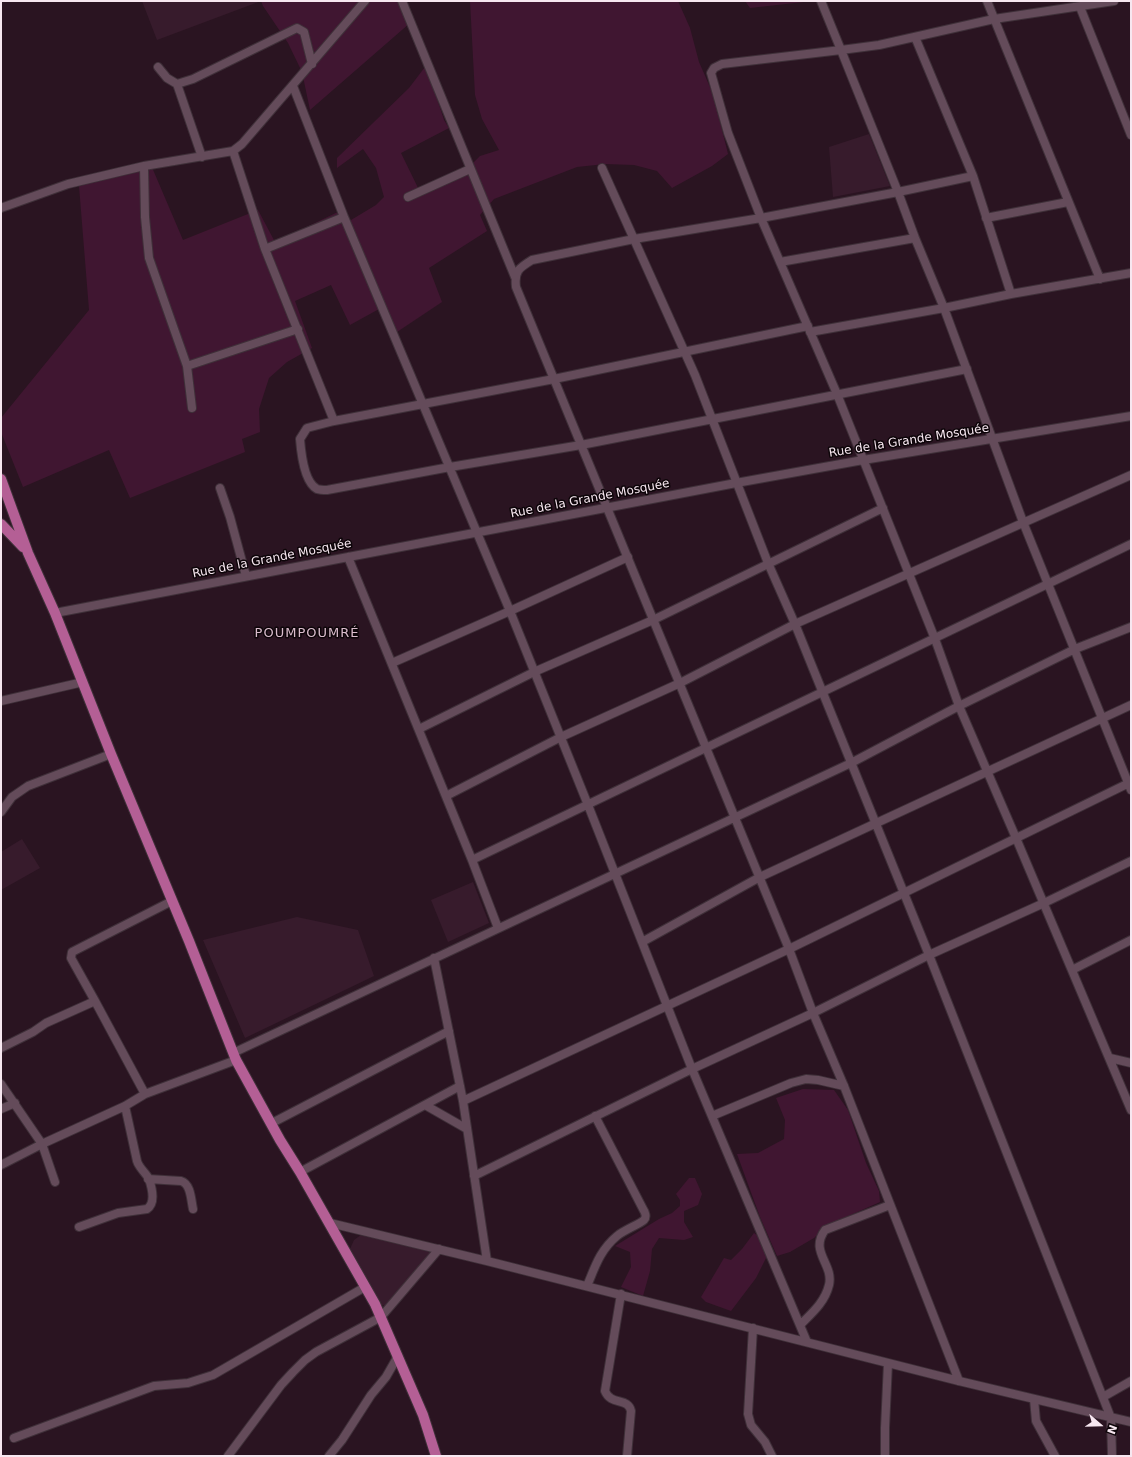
<!DOCTYPE html>
<meta charset="utf-8">
<style>
body{margin:0}
#map{position:relative;width:1132px;height:1457px;overflow:hidden;background:#2a1421;font-family:"DejaVu Sans",sans-serif}
canvas{display:block}
.frame{position:absolute;inset:0;border:2px solid #f7e7f0;pointer-events:none}
.north{position:absolute;left:1080px;top:1405px;width:40px;height:40px;-webkit-text-stroke:3px #0d0509;paint-order:stroke;rotate:110deg;font-size:11px;font-weight:700;line-height:16px;text-align:center;color:#f7e7f0}
.north::after{content:'';display:block;margin:auto;width:14px;height:18px;background:#f7e7f0;clip-path:polygon(50% 0,100% 100%,50% 72%,0 100%)}
</style>
<div id="map">
<canvas width="1132" height="1457"></canvas>
<div class="frame"></div>
<div class="north">N</div>
</div>
<script>
const context = document.querySelector('canvas').getContext('2d');
context.lineJoin = 'round';
function fill(path, color) { context.fillStyle = color; context.fill(path, 'evenodd'); }
function strokePath(path, color, width, dash) { context.strokeStyle = color; context.lineWidth = width; context.lineCap = dash ? 'butt' : 'round'; context.setLineDash(dash || []); context.stroke(path); }
function label(font, color, halo, rows, align = 'center') {
  context.font = font + ' "DejaVu Sans",sans-serif'; context.lineWidth = 3; context.setLineDash([]); context.textBaseline = 'middle'; context.strokeStyle = halo; context.fillStyle = color; for (const [text, x, y, turn = 0] of rows) {
    context.save(); context.translate(x, y); context.rotate((+turn || 0) * Math.PI / 180); context.textAlign = isNaN(turn) ? turn : align; if (halo) context.strokeText(text, 0, 0); context.fillText(text, 0, 0); context.restore();
  }
}
const built = new Path2D(`
 M142,1H261L157,40Z
 M869,134L890,186L833,197L829,147Z
 M22,839L40,868L1,890V852Z
 M473,882L489,923L448,942L431,900Z
 M297,917L358,930L374,976L245,1038L203,940Z
 M361,1235L432,1251L388,1306L380,1305L350,1249L354,1240Z`);
const green = new Path2D(`
 M261,1H402L410,23L310,110L302,72L288,43L263,6Z
 M470,1H678L690,28L699,62L713,94L728,154L712,166L672,188L657,171L634,165L605,164L577,167L494,199L480,215L487,231L429,268L442,302L391,336L379,309L350,325L331,285L295,301L312,348L287,362L269,378L259,409L260,432L242,439L245,452L130,498L109,450L23,487L1,432V418L89,310L79,186L151,165L183,240L258,210L275,242L340,211L346,223L376,205L384,197L376,168L363,149L337,168V158L409,88L425,67L433,86L444,120L449,128L401,153L420,192L471,165L480,156L499,150L482,119L475,95Z
 M745,1H813L750,8Z
 M803,1089L834,1090L848,1110L866,1163L879,1191L880,1202L828,1225L814,1238L790,1252L777,1256L760,1217L737,1154L758,1153L784,1139L785,1120L776,1098Z
 M689,1178H695L702,1194L698,1205L684,1211V1222L693,1237L684,1240L659,1238L652,1249L650,1271L643,1296L621,1287L631,1267L630,1252L615,1246L659,1219L672,1213L680,1206V1200L676,1194Z
 M754,1233L758,1236L767,1256L756,1278L731,1311L706,1302L701,1297L724,1258L731,1260L742,1249Z`);
const minor = new Path2D(`
 M402,1L515,277
 M821,1L841,50L722,64L714,68L711,73L728,133L761,218L898,192L973,176
 M987,1L1100,279
 M1114,1L994,19L879,45L841,50L898,192L915,238L944,308L1023,522L1131,790
 M1080,7L1131,135
 M915,37L973,176L1011,294
 M158,67L167,78L177,84L202,157
 M177,84L193,79L297,28L304,32L312,64
 M293,86L344,217L510,611L588,805L692,1069L807,1342
 M233,151L265,249L334,421
 M144,166L145,217L149,258L187,366L192,408
 M602,168L695,375L768,563L795,624L929,955L1111,1418L1112,1456
 M408,197L470,169
 M1,208L68,184L144,166L233,151L242,144L365,1
 M986,218L1068,202
 M265,249L344,217
 M780,262L915,238
 M808,326L554,379L334,421L307,428L300,439C301,452 304,482 317,489C320,490 324,490 327,490L450,467L581,445L967,369
 M810,332L944,308L1011,294L1131,273
 M187,366L298,329
 M220,488L230,517L246,576
 M348,557L472,860L498,928
 M55,613L736,483L863,460L1131,416
 M392,663L510,611L628,557
 M1,701L83,682
 M419,729L534,672L653,620L883,508
 M446,796L561,737L680,683L795,624L1131,475
 M1,812L12,797L28,786L111,754
 M472,860L1131,544
 M642,942L760,877L1131,705
 M434,958L463,1101L487,1261
 M1072,970L1131,940
 M95,1001L71,958L72,952L172,901
 M1,1048L33,1032L46,1023L95,1001L145,1094
 M233,1053L851,763L959,706L1075,649L1131,627
 M1110,1058L1131,1063
 M1,1084L42,1144L1,1165
 M463,1101L789,949L1131,782
 M425,1105L467,1129
 M1,1109L15,1103
 M712,1116L791,1083L806,1079L818,1080L844,1086
 M272,1123L449,1031
 M300,1172L460,1086
 M474,1176L692,1069L813,1013L929,955L1044,903L1131,861
 M148,1179L181,1181C191,1184 191,1200 193,1209
 M55,1182L42,1144L125,1106L145,1094L236,1060
 M330,1223L487,1261L959,1381L1131,1422
 M79,1227L118,1213L147,1209C156,1203 152,1188 149,1179C146,1173 139,1168 137,1161L125,1106
 M587,1286C595,1267 600,1250 617,1236C624,1230 640,1224 644,1220C647,1217 645,1212 643,1209L595,1116
 M621,1294L605,1391C611,1406 628,1397 631,1411L627,1456
 M800,1325C812,1313 825,1302 829,1285C834,1264 809,1252 825,1230L890,1205
 M753,1328L748,1414L751,1425L765,1442L772,1456
 M959,1381L844,1086L813,1013L789,949L516,287C514,271 519,268 532,260L634,239L761,218L837,394L935,639L959,706L1016,838L1131,1110
 M1103,1397L1131,1381
 M1034,1399L1036,1421L1055,1456
 M14,1438L154,1386L188,1383L213,1375L365,1287
 M228,1456L281,1385L293,1372L305,1360L316,1352L381,1317L439,1249
 M329,1456L342,1440L371,1395L386,1377L398,1356
 M885,1456V1428L888,1363`);
const major = new Path2D(`
 M1,479L28,553L55,613L111,754L189,941L236,1060L280,1140L300,1172L375,1304L423,1415L436,1456
 M1,524L23,547`);
const streetNames = [
 ["Rue de la Grande Mosquée",909,441,-9],
 ["Rue de la Grande Mosquée",590,499,-11],
 ["Rue de la Grande Mosquée",272,559,-11]
];
const neighbourhoodNames = [
 ["POUMPOUMRÉ",307,634]
];
fill(built, '#371b2c');
fill(green, '#401631');
strokePath(minor, '#3f3039', 10);
strokePath(major, '#3f3039', 12);
strokePath(minor, '#644b5a', 8);
strokePath(major, '#b45f95', 10);
label('12px', '#f7e7f0', '#0d0509', streetNames);
context.letterSpacing = '1px';
label('13px', '#dabccc', '#0d0509', neighbourhoodNames);
context.letterSpacing = '0px';
</script>
